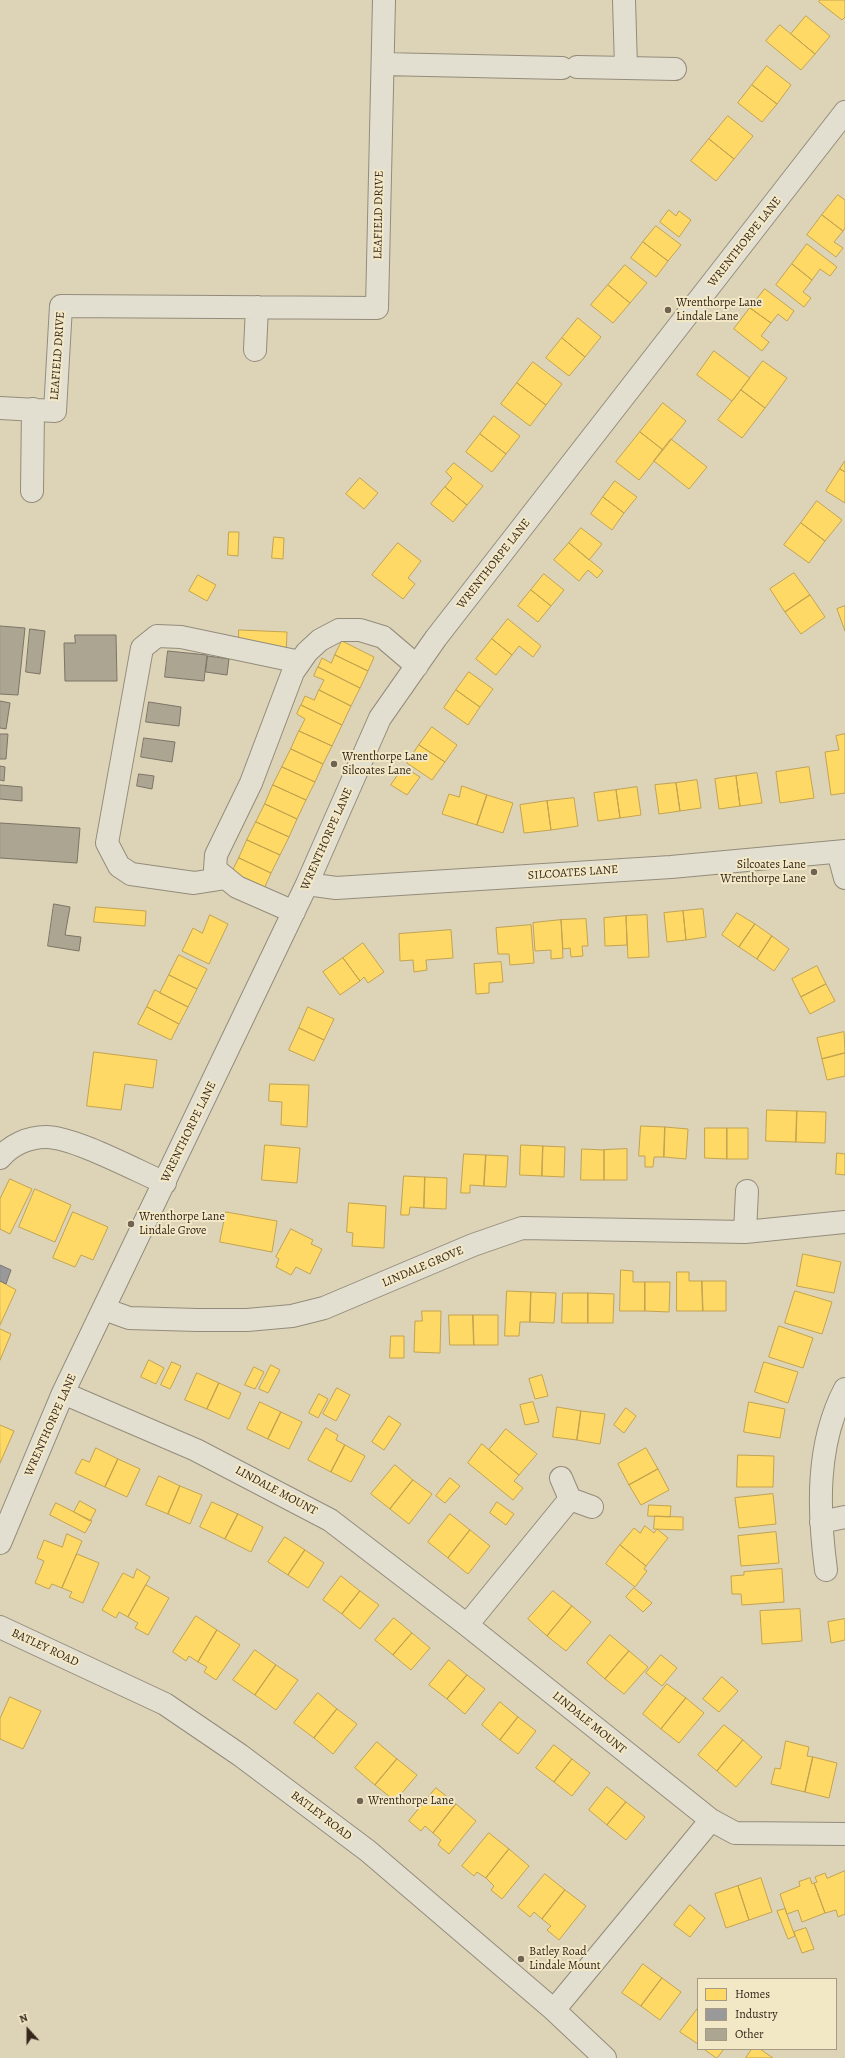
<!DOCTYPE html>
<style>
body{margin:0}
#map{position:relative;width:845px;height:2058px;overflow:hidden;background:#ddd3b7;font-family:Alegreya,serif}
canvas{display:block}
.legend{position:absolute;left:697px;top:1978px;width:140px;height:72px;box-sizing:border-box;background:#f3e8c6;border:1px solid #a79a82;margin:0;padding:5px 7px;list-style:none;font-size:12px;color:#34261b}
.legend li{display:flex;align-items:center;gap:8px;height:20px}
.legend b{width:20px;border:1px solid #a79a82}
.north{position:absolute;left:8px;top:2010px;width:40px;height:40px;-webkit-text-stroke:3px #f3e8c6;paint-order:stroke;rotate:339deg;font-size:11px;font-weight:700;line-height:16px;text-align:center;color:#34261b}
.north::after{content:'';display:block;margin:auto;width:14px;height:18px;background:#34261b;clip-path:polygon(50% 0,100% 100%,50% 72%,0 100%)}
</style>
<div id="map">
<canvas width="845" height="2058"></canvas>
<ul class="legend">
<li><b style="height:11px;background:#ffd966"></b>Homes</li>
<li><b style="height:11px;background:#999"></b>Industry</li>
<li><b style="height:11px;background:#aca592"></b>Other</li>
</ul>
<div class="north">N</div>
</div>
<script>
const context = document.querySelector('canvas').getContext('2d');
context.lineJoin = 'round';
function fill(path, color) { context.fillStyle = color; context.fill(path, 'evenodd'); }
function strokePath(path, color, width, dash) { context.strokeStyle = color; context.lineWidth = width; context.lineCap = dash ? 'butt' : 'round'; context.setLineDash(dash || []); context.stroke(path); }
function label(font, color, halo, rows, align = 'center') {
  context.font = font + ' Alegreya,serif'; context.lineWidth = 4; context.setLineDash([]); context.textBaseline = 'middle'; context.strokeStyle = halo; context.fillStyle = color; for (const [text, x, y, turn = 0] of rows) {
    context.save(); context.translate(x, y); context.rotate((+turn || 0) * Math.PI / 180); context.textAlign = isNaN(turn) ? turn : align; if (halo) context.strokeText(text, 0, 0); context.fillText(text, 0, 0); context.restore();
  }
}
const homes = new Path2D(`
 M820,0H845V17L842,20L819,2Z
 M806,16L830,36L815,54L791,34Z
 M780,25L815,54L801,70L766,41Z
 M767,66L791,85L777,104L752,85Z
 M752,85L777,104L762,122L738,103Z
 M728,116L753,136L734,159L709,139Z
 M709,139L734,159L716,181L691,161Z
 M838,195L845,200V228L843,231L822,215Z
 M669,210L676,216L679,211L691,220L679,237L660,222Z
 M822,215L843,231L834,242L843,248L836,257L807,235Z
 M656,226L681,245L668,261L643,242Z
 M643,242L668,261L656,277L631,258Z
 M807,244L837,267L830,276L820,269L812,280L792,264Z
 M792,264L812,280L803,292L811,298L804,307L776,285Z
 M625,265L647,283L630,303L608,285Z
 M608,285L630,303L613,323L591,305Z
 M765,289L794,311L787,321L778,314L771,323L750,308Z
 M750,308L771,323L761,336L769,342L762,351L734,329Z
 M578,318L601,337L585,357L562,338Z
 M562,338L585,357L569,376L546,358Z
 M714,351L750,378L732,401L697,375Z
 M763,361L787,378L765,408L741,390Z
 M533,362L562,384L546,405L517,383Z
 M517,383L546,405L530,426L501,404Z
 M741,390L765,408L742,438L718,420Z
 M663,403L686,421L663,450L640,432Z
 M494,416L520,436L506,454L480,434Z
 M640,432L663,450L639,480L616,462Z
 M480,434L506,454L492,472L466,452Z
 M671,439L707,467L689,489L654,461Z
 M845,461V472L840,469Z
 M454,463L483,486L467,505L445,487L452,478L446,472Z
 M840,469L845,472V503L826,491Z
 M360,478L378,493L364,509L346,494Z
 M615,481L637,497L624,513L603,497Z
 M445,487L467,505L453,522L431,504Z
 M603,497L624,513L612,530L591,514Z
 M817,501L842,520L825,541L801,523Z
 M801,523L825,541L809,563L784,545Z
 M581,528L602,544L589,560L569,543Z
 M229,532H239L238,556L228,555Z
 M274,537L284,538L283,559L272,558Z
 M398,543L421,561L408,578L415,584L403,599L372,575Z
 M569,543L603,571L597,578L588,570L579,581L554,560Z
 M794,573L810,595L785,612L770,589Z
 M544,574L564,590L551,606L531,590Z
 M198,575L216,585L207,601L189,591Z
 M531,590L551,606L538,622L518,606Z
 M810,595L825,617L801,634L785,612Z
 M845,606V631L837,609Z
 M508,619L541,646L533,657L519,646L512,655L492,639Z
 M239,630L287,632L286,655L239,646Z
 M492,639L512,655L496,675L476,659Z
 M342,641L374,657L368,671L335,655Z
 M335,655L368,671L360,688L318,667L322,658L331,663Z
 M318,667L360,688L351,706L319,690L324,680L314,676Z
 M469,672L493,689L480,707L456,690Z
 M319,690L351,706L342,725L301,705L305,696L314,700Z
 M456,690L480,707L468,725L444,708Z
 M301,705L342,725L332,746L299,731L305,719L297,714Z
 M432,727L457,745L445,762L419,745Z
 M299,731L332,746L323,764L291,749Z
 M845,734V793L831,795L825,752L839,750L836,736Z
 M419,745L445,762L432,780L407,763Z
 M291,749L323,764L315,782L282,767Z
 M282,767L315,782L306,800L273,785Z
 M404,767L420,777L407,795L391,785Z
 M809,767L814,798L780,803L776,772Z
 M757,773L762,803L740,806L736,776Z
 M736,776L740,806L719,809L715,779Z
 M697,780L701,808L680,811L676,783Z
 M676,783L680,811L659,814L655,785Z
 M273,785L306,800L297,819L265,804Z
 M462,786L487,795L477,825L442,814L449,794L459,797Z
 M637,787L641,815L620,818L616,790Z
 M616,790L620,818L598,821L594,793Z
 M487,795L513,803L503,833L477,825Z
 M574,798L578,826L551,830L547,801Z
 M547,801L551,830L524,833L520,805Z
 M265,804L297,819L289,837L256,822Z
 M256,822L289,837L280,855L247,840Z
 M247,840L280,855L271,873L239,858Z
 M239,858L271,873L263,891L230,876Z
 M96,907L146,911L145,926L94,922Z
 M703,909L706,937L686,940L683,911Z
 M683,911L686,940L667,942L664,913Z
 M737,913L755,924L739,947L722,935Z
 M210,915L228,924L209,964L182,951L193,928L202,933Z
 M647,915L649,957L628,958L626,916Z
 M626,916L627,945L605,946L604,918Z
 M586,919L588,946H582L583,956L571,957L570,948L563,949L561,920Z
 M561,920L563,958L551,959V950L535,951L533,923Z
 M755,924L772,936L757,959L739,947Z
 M531,925L534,963L510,965L509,954H498L496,928Z
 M451,930L453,958L426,960L427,970L414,972L413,960L400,961L399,934Z
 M772,936L789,949L774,971L757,959Z
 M363,943L384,972L368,983L364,977L360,981L343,958Z
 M179,955L207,969L197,989L169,975Z
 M343,958L360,981L340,995L323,972Z
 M501,962L503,982L489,983V993L476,994L474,964Z
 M817,966L826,984L801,997L792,979Z
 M169,975L197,989L188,1007L160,993Z
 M826,984L835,1001L810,1014L801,997Z
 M155,990L188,1007L179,1024L147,1007Z
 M147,1007L179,1024L171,1040L138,1024Z
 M308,1007L334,1019L324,1040L299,1028Z
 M299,1028L324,1040L314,1061L289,1050Z
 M844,1032L845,1053L822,1059L817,1038Z
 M94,1052L157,1060L153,1088L125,1084L121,1110L87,1106Z
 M845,1053V1076L827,1080L822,1059Z
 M270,1084L309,1085L307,1127L281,1125L282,1102L269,1101Z
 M767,1110L797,1111L796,1142L766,1141Z
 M797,1111L826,1112L825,1143L796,1142Z
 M641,1126L665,1127L664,1157H654L653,1167H645V1156H639Z
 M665,1127L688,1129L686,1159L664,1157Z
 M705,1128H727V1159L705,1158Z
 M727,1128H748V1159H727Z
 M265,1145L300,1148L297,1183L262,1180Z
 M521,1145L543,1146L542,1176L520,1175Z
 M543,1146L565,1147L564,1177L542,1176Z
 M582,1149L604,1150V1180H581Z
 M627,1149V1180H604V1150Z
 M837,1153L845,1154V1175L836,1174Z
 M464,1154L486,1155L484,1186L470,1185V1193H461Z
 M486,1155L508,1156L506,1187L484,1186Z
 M404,1176L425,1177L424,1208L410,1207L409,1215H401Z
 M425,1177L447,1178L446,1209L424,1208Z
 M10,1179L32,1189L10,1234L0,1229V1199Z
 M35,1189L71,1205L55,1242L19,1227Z
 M349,1203L386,1206L384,1248L352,1246L353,1233L347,1232Z
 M73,1212L108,1227L93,1260L81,1255L75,1267L53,1258Z
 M226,1212L277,1221L272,1252L220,1242Z
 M291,1229L313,1240L311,1244L322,1249L310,1274L296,1267L291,1275L276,1267L279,1259L276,1257Z
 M803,1254L841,1262L834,1293L797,1286Z
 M621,1270L633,1271V1282H645V1311H620Z
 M677,1272H689V1281H702L703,1311H677Z
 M0,1281L16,1290L0,1325Z
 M702,1281H726V1311H703Z
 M645,1282H670L669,1312L645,1311Z
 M507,1291L531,1292L530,1322H520L519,1336H505Z
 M795,1291L832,1302L822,1334L785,1323Z
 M531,1292L556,1293L554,1323L530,1322Z
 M563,1293H588V1323H562Z
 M588,1293L614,1294L613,1323H588Z
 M422,1311H441L440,1353L414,1352L415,1321H422Z
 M449,1315H473L474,1345H450Z
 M473,1315H498V1345H474Z
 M779,1326L813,1338L803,1368L769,1357Z
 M0,1329L11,1334L0,1360Z
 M391,1336H404V1358H390Z
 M149,1360L164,1368L156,1384L141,1377Z
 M172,1362L181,1366L170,1389L161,1385Z
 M764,1362L798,1372L788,1403L755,1392Z
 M271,1365L280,1370L268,1393L259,1389Z
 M254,1367L264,1372L255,1389L245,1385Z
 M197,1373L219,1383L207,1409L185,1400Z
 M542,1375L548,1396L535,1399L529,1379Z
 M219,1383L241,1393L229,1419L207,1409Z
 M337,1388L350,1395L336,1421L323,1414Z
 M319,1394L328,1399L318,1418L309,1413Z
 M260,1402L281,1412L268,1439L247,1429Z
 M533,1402L539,1422L525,1425L520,1405Z
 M749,1402L785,1409L780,1438L744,1432Z
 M557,1407L581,1411L577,1440L553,1437Z
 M626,1408L636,1416L624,1433L614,1425Z
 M581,1411L605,1414L600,1444L577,1440Z
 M281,1412L302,1422L289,1449L268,1439Z
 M389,1416L401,1424L384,1450L372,1442Z
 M0,1425L14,1431L0,1463Z
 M326,1428L338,1435L336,1440L345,1445L331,1472L308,1460Z
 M506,1429L537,1454L519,1475L489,1450Z
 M482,1444L519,1475L514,1481L523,1488L513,1500L468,1463Z
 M345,1445L365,1456L351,1482L331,1472Z
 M96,1448L118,1459L105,1487L75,1473L82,1459L89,1462Z
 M646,1448L658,1469L629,1485L618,1464Z
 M738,1455L774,1456L773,1487H737Z
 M118,1459L140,1469L127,1497L105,1487Z
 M395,1465L413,1480L390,1509L371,1494Z
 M658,1469L669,1490L641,1505L629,1485Z
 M159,1476L180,1486L168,1514L146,1505Z
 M450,1478L460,1486L445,1503L436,1496Z
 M413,1480L432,1494L409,1524L390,1509Z
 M180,1486L202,1495L190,1524L168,1514Z
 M773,1494L776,1524L739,1528L735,1498Z
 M80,1501L96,1510L90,1521L74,1512Z
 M212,1502L238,1514L225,1539L200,1527Z
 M497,1502L514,1514L506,1525L490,1513Z
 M56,1503L92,1521L85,1533L50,1515Z
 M649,1505L671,1506L670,1517L648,1516Z
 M238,1514L263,1527L251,1552L225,1539Z
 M450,1514L470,1530L448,1558L428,1542Z
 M655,1516L683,1517V1530L654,1529Z
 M645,1526L654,1533L657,1529L668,1538L646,1566L620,1545L634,1528L640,1533Z
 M470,1530L490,1546L468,1574L448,1558Z
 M776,1532L779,1563L741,1566L738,1536Z
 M67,1534L82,1541L62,1588L52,1584L49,1589L35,1583L44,1561L37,1558L44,1540L62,1547Z
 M285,1537L305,1550L288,1575L268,1562Z
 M620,1545L646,1566L644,1569L647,1571L635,1587L606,1564Z
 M305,1550L324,1563L308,1588L288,1575Z
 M77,1554L99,1563L83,1603L69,1597L72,1592L62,1588Z
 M137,1569L150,1577L128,1617L119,1612L116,1618L102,1610L123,1573L133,1578Z
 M782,1569L784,1602L742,1605L741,1594H732L731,1576L744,1575V1572Z
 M341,1576L360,1591L342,1614L323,1600Z
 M146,1585L169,1598L148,1635L135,1628L138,1623L128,1617Z
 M634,1588L652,1603L643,1612L626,1597Z
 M360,1591L379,1605L360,1629L342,1614Z
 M553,1591L572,1606L547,1636L528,1619Z
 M572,1606L591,1622L566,1651L547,1636Z
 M800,1609L802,1641L762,1644L760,1611Z
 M196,1616L217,1630L198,1662L189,1656L186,1661L173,1652Z
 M394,1618L412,1633L393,1655L375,1640Z
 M845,1619V1640L831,1643L828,1622Z
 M217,1630L240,1645L216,1680L204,1672L207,1667L198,1662Z
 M412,1633L430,1648L411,1670L393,1655Z
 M610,1635L629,1651L605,1679L587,1663Z
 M255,1650L276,1665L255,1695L233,1680Z
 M629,1651L648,1667L624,1694L605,1679Z
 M661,1655L677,1668L662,1686L646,1673Z
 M449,1660L467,1675L447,1699L429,1685Z
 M276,1665L298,1680L276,1710L255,1695Z
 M467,1675L485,1689L465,1714L447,1699Z
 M722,1677L738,1691L719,1712L703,1699Z
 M667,1684L686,1698L661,1729L643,1714Z
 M318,1693L337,1709L314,1738L294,1723Z
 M10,1697L41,1711L23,1749L0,1739V1719Z
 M686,1698L704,1713L679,1743L661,1729Z
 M500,1702L518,1717L500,1740L482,1725Z
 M337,1709L357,1724L333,1754L314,1738Z
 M518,1717L536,1731L518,1754L500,1740Z
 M724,1725L743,1740L717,1771L698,1755Z
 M743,1740L762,1757L736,1787L717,1771Z
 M786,1741L809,1747L807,1756L813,1757L805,1792L771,1784L775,1768L780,1769Z
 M377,1742L397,1759L375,1785L355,1768Z
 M554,1745L572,1759L554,1782L536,1768Z
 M813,1757L837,1763L829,1798L805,1792Z
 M397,1759L417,1775L395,1801L375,1785Z
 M572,1759L590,1773L572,1796L554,1782Z
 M607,1787L626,1802L607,1825L589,1810Z
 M436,1788L456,1804L433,1833L425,1826L421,1831L409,1821Z
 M626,1802L645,1817L626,1840L607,1825Z
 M456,1804L476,1821L449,1854L438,1845L441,1840L433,1833Z
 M489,1833L509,1849L486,1878L477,1872L474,1876L462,1866Z
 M509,1849L529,1866L502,1899L491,1890L494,1886L486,1878Z
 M845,1871V1914L838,1917L836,1910L825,1913L814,1883L817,1882L815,1877L825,1873L827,1878Z
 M545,1874L565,1890L542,1919L534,1912L530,1917L518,1907Z
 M761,1878L772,1912L749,1920L738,1886Z
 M810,1878L812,1884L814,1883L825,1913L802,1922L798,1910L787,1914L780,1894L800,1886L799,1882Z
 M738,1886L749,1920L726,1928L715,1894Z
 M565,1890L586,1906L559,1940L547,1930L551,1926L542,1919Z
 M690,1905L705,1918L690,1937L674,1925Z
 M785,1909L795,1936L788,1939L777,1911Z
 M806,1928L814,1949L802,1953L794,1932Z
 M643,1964L662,1978L641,2006L622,1993Z
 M662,1978L681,1992L660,2020L641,2006Z
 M698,2008V2044L680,2032Z
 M704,2049H724L717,2058Z
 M752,2049H760L773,2058H746Z`);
const industry = new Path2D(`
 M0,1265L11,1270L6,1284L0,1281Z`);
const building = new Path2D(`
 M0,626L25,628L18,695L0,694Z
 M30,629L45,631L40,674L26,672Z
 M75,635H116L117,681H65L64,643H75Z
 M168,651L207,655L204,681L165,677Z
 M208,656L229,659L227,675L206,672Z
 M0,701L10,703L6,729L0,728Z
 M149,702L181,707L179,726L146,722Z
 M0,734H8L6,759H0Z
 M144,738L175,742L172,762L141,757Z
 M0,766L5,767L4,781L0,780Z
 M139,774L154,776L152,789L137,786Z
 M0,785L22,787V801L0,799Z
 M0,823L80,828L77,863L0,858Z
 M54,904L70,907L65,935L81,937L79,951L48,946Z`);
const minor = new Path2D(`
 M624,0L626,67
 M383,64L562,68
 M577,67L675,69
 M255,350L257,307
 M0,408L55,411L61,306L377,308L384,0
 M32,491L33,409
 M838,852L845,878
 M226,878L194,883L131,874L119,866L107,843L142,648L157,636L181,637L300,662
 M307,884L336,888L671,867L845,851
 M294,912L237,887L215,869L216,855L251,783L293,672L307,652L320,640L339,630H360L383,637L417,666
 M0,1158C11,1145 28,1137 46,1137C74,1137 137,1171 165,1183
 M745,1232L747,1191
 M104,1309L129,1318L197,1320H247L292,1316L324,1308L473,1245L522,1228L745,1232L845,1222
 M63,1393L196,1450L330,1520L467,1625L711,1820L735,1833L845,1834
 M561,1478L570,1499L592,1507
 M821,1522L845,1517
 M0,1543L63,1393L307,884L380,718L436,638L845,112
 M826,1570C818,1509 816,1444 845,1389
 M467,1625L570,1499
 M0,1627L165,1704L240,1755L368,1851L554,2010L605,2058
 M554,2010L711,1820`);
const markers = [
 [668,310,4,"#6f6352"],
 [334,764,4,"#6f6352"],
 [814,872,4,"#6f6352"],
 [131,1224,4,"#6f6352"],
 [360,1801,4,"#6f6352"],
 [521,1959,4,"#6f6352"]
];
const streetNames = [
 ["LEAFIELD DRIVE",379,215,-89],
 ["WRENTHORPE LANE",745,242,-52],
 ["LEAFIELD DRIVE",58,356,-86],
 ["WRENTHORPE LANE",494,564,-52],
 ["WRENTHORPE LANE",327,839,-66],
 ["SILCOATES LANE",573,873,-4],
 ["WRENTHORPE LANE",189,1132,-64],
 ["LINDALE GROVE",423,1267,-23],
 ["WRENTHORPE LANE",51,1425,-66],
 ["LINDALE MOUNT",276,1491,28],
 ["BATLEY ROAD",45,1648,25],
 ["LINDALE MOUNT",589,1723,39],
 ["BATLEY ROAD",321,1816,37]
];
const poiNames = [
 ["Wrenthorpe Lane",676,303],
 ["Lindale Lane",676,317],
 ["Wrenthorpe Lane",342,757],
 ["Silcoates Lane",342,771],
 ["Silcoates Lane",806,865,"right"],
 ["Wrenthorpe Lane",806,879,"right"],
 ["Wrenthorpe Lane",139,1217],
 ["Lindale Grove",139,1231],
 ["Wrenthorpe Lane",368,1801],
 ["Batley Road",529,1952],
 ["Lindale Mount",529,1966]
];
fill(homes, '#ffd966');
strokePath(homes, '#c2a350', 1);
fill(industry, '#999');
strokePath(industry, '#7b7673', 1);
fill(building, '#aca592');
strokePath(building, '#7c7466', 1);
strokePath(minor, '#938c7b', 24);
strokePath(minor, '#e3dfd0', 22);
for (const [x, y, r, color] of markers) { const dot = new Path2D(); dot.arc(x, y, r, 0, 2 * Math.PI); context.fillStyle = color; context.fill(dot); strokePath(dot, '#f3e8c6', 1.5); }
label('12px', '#34261b', '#f3e8c6', streetNames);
label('12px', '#34261b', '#f3e8c6', poiNames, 'left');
</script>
